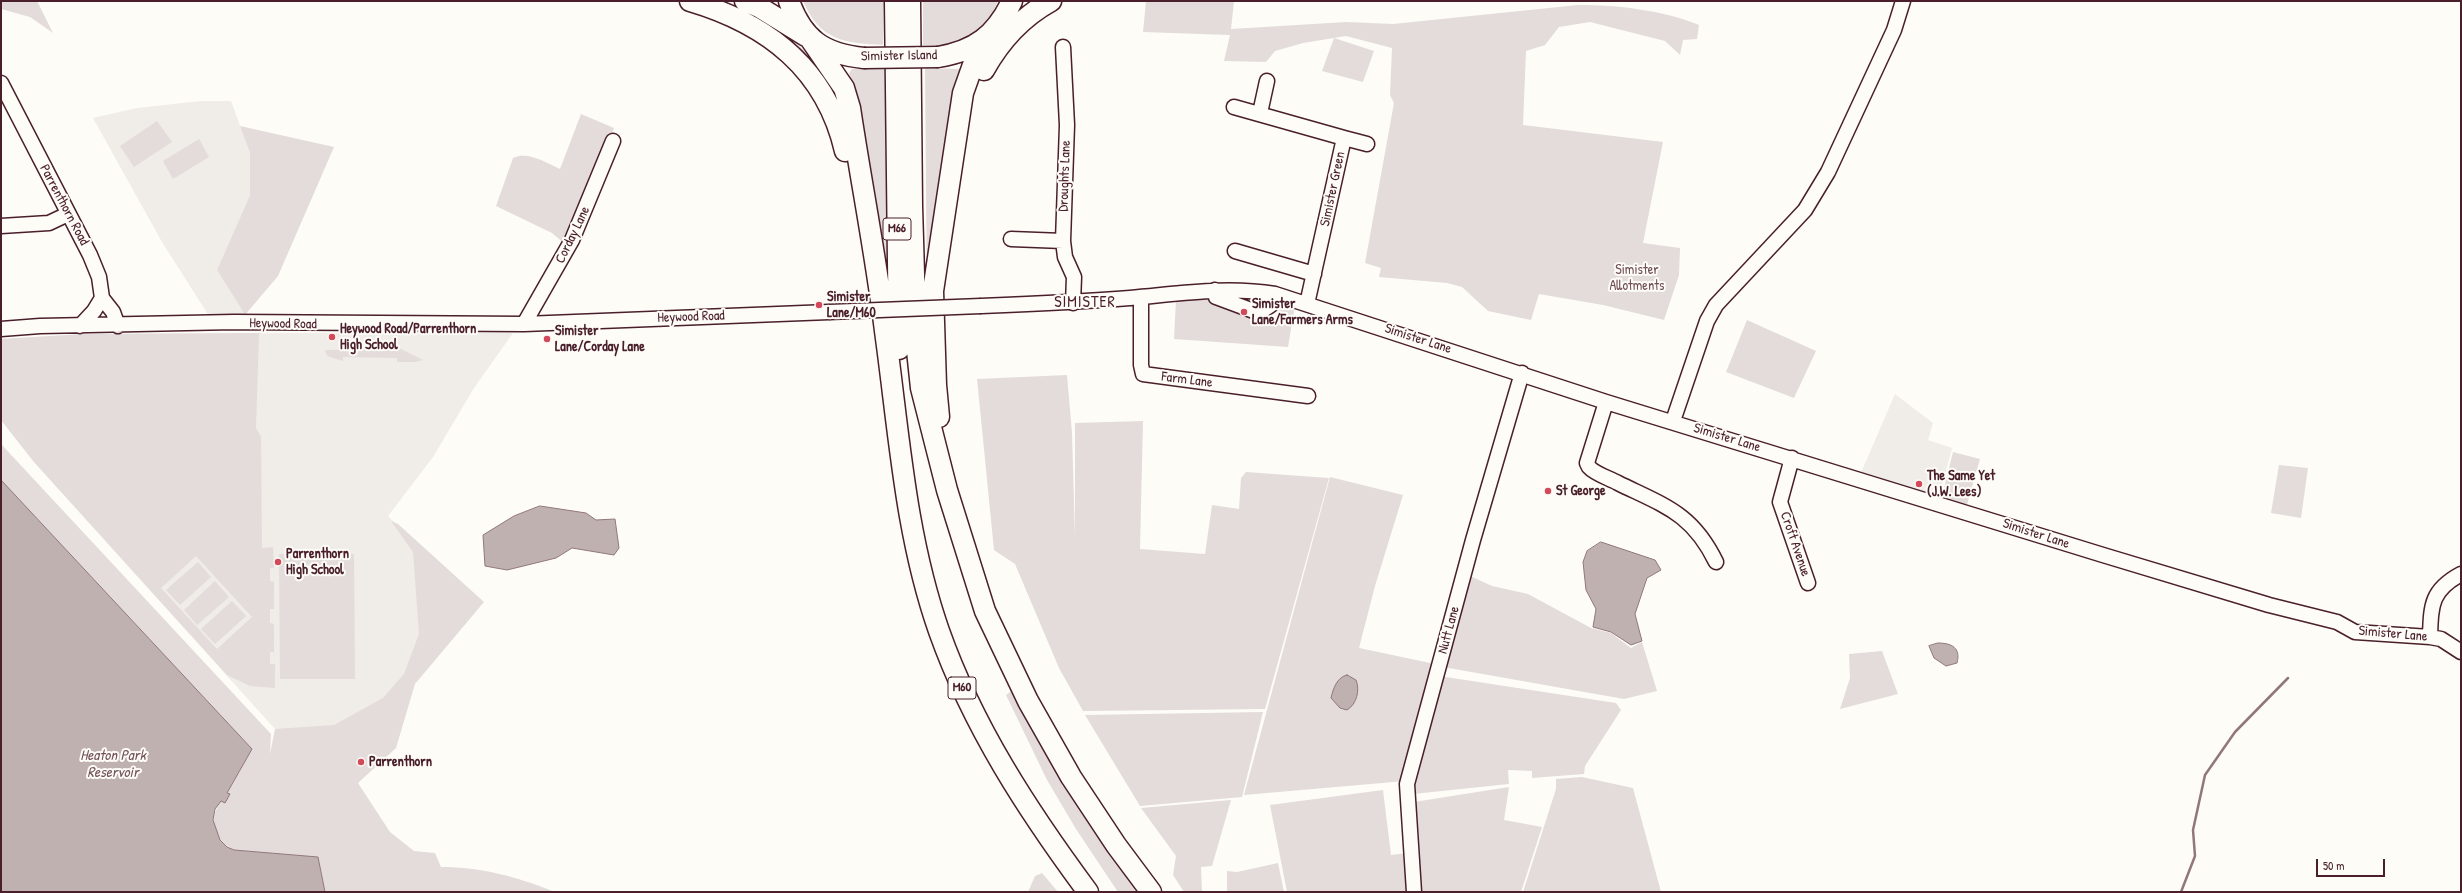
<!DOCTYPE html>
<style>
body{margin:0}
#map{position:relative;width:2462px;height:893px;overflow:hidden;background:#fdfcf7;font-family:"Patrick Hand",sans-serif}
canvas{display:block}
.frame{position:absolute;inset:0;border:2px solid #4a1f2b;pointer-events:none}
.scale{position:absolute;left:2316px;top:859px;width:69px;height:18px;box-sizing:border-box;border:2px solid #4a1f2b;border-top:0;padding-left:5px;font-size:12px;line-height:14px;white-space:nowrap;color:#4a1f2b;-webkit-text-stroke:3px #fdfcf7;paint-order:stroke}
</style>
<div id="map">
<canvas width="2462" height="893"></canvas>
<div class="frame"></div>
<div class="scale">50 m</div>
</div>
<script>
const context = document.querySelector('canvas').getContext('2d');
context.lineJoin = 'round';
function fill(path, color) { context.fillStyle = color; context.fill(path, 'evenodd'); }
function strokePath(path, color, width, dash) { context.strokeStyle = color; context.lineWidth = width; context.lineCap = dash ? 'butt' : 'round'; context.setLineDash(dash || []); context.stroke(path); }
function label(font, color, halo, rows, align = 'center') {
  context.font = font + ' "Patrick Hand",sans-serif'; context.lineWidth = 4; context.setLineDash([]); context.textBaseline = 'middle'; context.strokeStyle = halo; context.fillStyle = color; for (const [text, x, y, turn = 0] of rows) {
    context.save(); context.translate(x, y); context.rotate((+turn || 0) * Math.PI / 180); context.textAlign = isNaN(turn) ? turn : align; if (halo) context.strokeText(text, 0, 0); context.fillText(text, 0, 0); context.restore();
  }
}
const built = new Path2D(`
 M201,101H231L250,153V195L217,270L245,315L209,316L162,242L93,118L137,108Z
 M509,332L513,333L474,388L433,457L388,516L477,607L417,675L344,798L275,729L34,462L1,420V339L85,334Z
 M1895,394L1933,423L1928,440L1952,448L1938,501L1860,475Z`);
const green = new Path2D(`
 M1,1H37L53,33L30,17L1,9Z
 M721,1C762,15 807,44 831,82C837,92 840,106 843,117Z
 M803,1H884L883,45C845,43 820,41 803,1Z
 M923,1H998C991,18 976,39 958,44C948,47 934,45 923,45Z
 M1146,1H1234L1231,29L1346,22L1393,24L1578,5C1618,5 1662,10 1699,25L1697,39L1683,40L1680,55L1665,41L1590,22L1559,27L1545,45L1526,51L1523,125L1663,142L1643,243L1680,248L1679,275L1664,320L1603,305L1539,294L1531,320L1488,311L1462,287L1447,283L1379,277L1381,268L1365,263L1394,103L1390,95L1392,48L1346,36L1303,43L1275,51L1266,62L1224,61L1230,35L1143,32Z
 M1334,38L1374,51L1363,82L1322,71Z
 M925,68L960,69L935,230L927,300Z
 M852,69H887L889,286L870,178L861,105L849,73Z
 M581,114L614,128L565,244L552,233L496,206L513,158C529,151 546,163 560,169Z
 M157,121L172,142L134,167L120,146Z
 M240,126L334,147L278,276L245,315L217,270L250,195V153Z
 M199,139L209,157L173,179L163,161Z
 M1199,298L1214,301L1251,319L1264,322L1276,317L1283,302L1295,305L1288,347L1174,339L1176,300Z
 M1747,320L1816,351L1794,398L1726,372Z
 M259,333L256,428L261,437L262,548L273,547L274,568H270V581L274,582V609H270V623L274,624V652H270V664H275V688L250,686L227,675L34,462L1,420V339L85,334ZM196,556L252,617L217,649L161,588Z
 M401,349L423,360L415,362H397V358L343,357V361L327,356L325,350Z
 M1067,375L1072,433L1075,537V423L1143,421L1140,549L1205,554L1212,505L1239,509L1241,478L1246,472L1329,478L1265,709L1083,711L1059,668L1015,564L994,550L977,379Z
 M1,444L271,734L270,754L275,729L334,725L383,698L404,674L419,634L416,592L413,552L391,521L398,524L484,602L415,684L396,748L358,783L390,832L414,851L435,853L441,867C482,867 517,877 555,892H325L318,857L234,850C213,840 208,819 221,801L225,802L230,795L227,793L252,749L1,480Z
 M1953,452L1980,459L1966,508L1941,500Z
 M2279,465L2308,468L2301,518L2271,513Z
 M1330,477L1403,495L1375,586L1359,648L1435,664L1405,781L1244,795Z
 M279,554H354L355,679H280Z
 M198,562L211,577L180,605L166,590Z
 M1468,575L1492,586L1528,594L1591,628L1611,633L1631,648L1642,642L1657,691L1624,699L1443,667Z
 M215,581L229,597L197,625L184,610Z
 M232,601L246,616L215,644L201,629Z
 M1882,651L1898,694L1840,709L1850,678L1849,654Z
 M1439,676L1616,703L1621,710L1585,766L1584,774L1532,778V771L1508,770L1509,784L1413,794V774Z
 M1011,691L1062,783L1136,892H1118L1076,829L1047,780L1006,695Z
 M1263,712L1242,797L1140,806L1085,715Z
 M1582,777L1633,788L1661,892H1523L1556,789V779Z
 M1509,787L1504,820L1542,827L1521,892H1420L1414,802Z
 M1383,790L1391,855L1407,853L1409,892H1287L1270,805Z
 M1231,800L1212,866L1201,867L1202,892H1184L1173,875L1176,856L1141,808Z
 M1278,863L1284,892H1227V871L1237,872Z
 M1042,873L1058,892H1028L1035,876Z`);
const water = new Path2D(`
 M1,480L252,749L227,793L230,794L225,803L221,801L215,809L213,820L220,840L227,847L234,850L318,857L325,892H1Z
 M540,506L586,513L596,520L615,519L619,548L614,555L572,548L556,558L507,570L485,566L483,535L514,516Z
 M1601,542L1655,560L1661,570L1647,578L1635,614L1642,641L1631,645L1611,632L1593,627L1596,609L1586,590L1583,562L1587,551Z
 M1938,643C1952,643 1961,648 1957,663L1946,666L1934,658L1929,646Z
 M1347,675L1356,680C1360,690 1357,704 1347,710L1340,708L1331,698C1333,689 1337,677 1347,675Z`);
const stream = new Path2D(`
 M2181,892L2195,856L2193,830L2205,775L2235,732L2288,678`);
const minor = new Path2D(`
 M1063,47L1067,125L1063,241L1065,257L1074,277L1073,303
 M1,83L90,255L99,277L102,298L94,311L80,326
 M1234,107L1344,138L1307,304
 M1260,113L1267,81
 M1344,138L1367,144
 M1,226L49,223L68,214
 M1011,239L1063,241
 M1235,251L1314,274
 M1215,290L1216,297L1259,313L1271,305L1275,294
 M1141,297V365L1143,374L1308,396
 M102,298L113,312L118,326
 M981,306C1031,304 1080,302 1130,298C1178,294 1226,286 1275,294L1606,402L2103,555L2269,605L2337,622L2355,632L2430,637L2441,639L2461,652
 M524,324L572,240L613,141
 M1,329L40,326L234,322L524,324L829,312
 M1606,402L1587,463L1589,467C1595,474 1609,478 1618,483C1665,506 1692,513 1716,562
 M1673,421L1707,321L1716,305L1805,210L1828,172L1894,30L1903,1
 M1792,458L1780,502L1808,583
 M2430,637C2431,605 2431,590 2461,574
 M1414,892L1407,784L1473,540L1522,373`);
const highway = new Path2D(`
 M690,1C768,24 826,69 845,151
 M745,1L759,7L806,36
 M789,1C803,40 824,54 864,58
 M895,1L899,349
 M910,1L912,206L916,341L921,388L947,490L985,611L1028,701L1071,777L1116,845L1151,892
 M811,40L844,88L850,108C861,182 876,256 885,331C899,432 905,534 939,631C973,727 1028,811 1088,892
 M938,57C975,51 996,35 1012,1
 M984,70C1000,41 1022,17 1051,1
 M939,417L936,385L933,291L963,93L974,62L989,36`);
const minorBridge = new Path2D(`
 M829,312L981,306`);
const highwayBridge = new Path2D(`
 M864,58L938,57`);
const markers = [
 [819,305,4,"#d1495b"],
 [1244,312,4,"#d1495b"],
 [332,337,4,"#d1495b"],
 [547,339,4,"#d1495b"],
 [1919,484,4,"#d1495b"],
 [1548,491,4,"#d1495b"],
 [278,562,4,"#d1495b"],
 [361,762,4,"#d1495b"]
];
const shields = [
 [897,229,28],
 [962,688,28]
];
const shieldNames = [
 ["M66",897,229],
 ["M60",962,688]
];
const streetNames = [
 ["Simister Island",899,56,-1],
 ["Droughts Lane",1065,176,-88],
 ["Simister Green",1333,189,-78],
 ["Parrenthorn Road",64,205,62],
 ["Corday Lane",573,235,-64],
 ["Heywood Road",691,317,-2],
 ["Heywood Road",283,324,1],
 ["Simister Lane",1418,339,18],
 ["Farm Lane",1187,380,7],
 ["Simister Lane",1727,438,17],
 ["Simister Lane",2036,534,18],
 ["Croft Avenue",1795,544,71],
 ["Nutt Lane",1449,630,-75],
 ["Simister Lane",2393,634,5]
];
const parkNames = [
 ["Simister",1637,270],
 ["Allotments",1637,286]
];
const poiNames = [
 ["Simister",827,297],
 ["Lane/M60",827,313],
 ["Simister",1252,304],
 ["Lane/Farmers Arms",1252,320],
 ["Heywood Road/Parrenthorn",340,329],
 ["High School",340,345],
 ["Simister",555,331],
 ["Lane/Corday Lane",555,347],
 ["The Same Yet",1927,476],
 ["(J.W. Lees)",1927,492],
 ["St George",1556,491],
 ["Parrenthorn",286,554],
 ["High School",286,570],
 ["Parrenthorn",369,762]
];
const waterNames = [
 ["Heaton Park",113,756],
 ["Reservoir",113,773]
];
const quarterNames = [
 ["SIMISTER",1085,303]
];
fill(built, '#f0ece8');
fill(green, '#e3dcda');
fill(water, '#c0b1b1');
strokePath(water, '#91777b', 1);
strokePath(stream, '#91777b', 2.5);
strokePath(minor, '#4a1f2b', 17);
strokePath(highway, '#4a1f2b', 23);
strokePath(minor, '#fdfcf7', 14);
strokePath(highway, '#fdfcf7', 20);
strokePath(minorBridge, '#4a1f2b', 17, []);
strokePath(highwayBridge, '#4a1f2b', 23, []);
strokePath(minorBridge, '#fdfcf7', 14);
strokePath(highwayBridge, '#fdfcf7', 20);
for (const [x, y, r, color] of markers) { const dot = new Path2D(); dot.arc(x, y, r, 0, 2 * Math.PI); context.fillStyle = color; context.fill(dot); strokePath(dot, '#fdfcf7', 1.5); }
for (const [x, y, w] of shields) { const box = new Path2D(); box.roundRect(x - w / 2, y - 11, w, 22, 3); context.fillStyle = '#fdfcf7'; context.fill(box); strokePath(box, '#4a1f2b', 1); }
label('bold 13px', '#4a1f2b', null, shieldNames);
label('14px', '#4a1f2b', '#fdfcf7', streetNames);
label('14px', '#704e57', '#fdfcf7', parkNames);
label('bold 14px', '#4a1f2b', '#fdfcf7', poiNames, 'left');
label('italic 15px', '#73525a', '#fdfcf7', waterNames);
context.letterSpacing = '1px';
label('16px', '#4a1f2b', '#fdfcf7', quarterNames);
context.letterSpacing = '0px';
</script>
